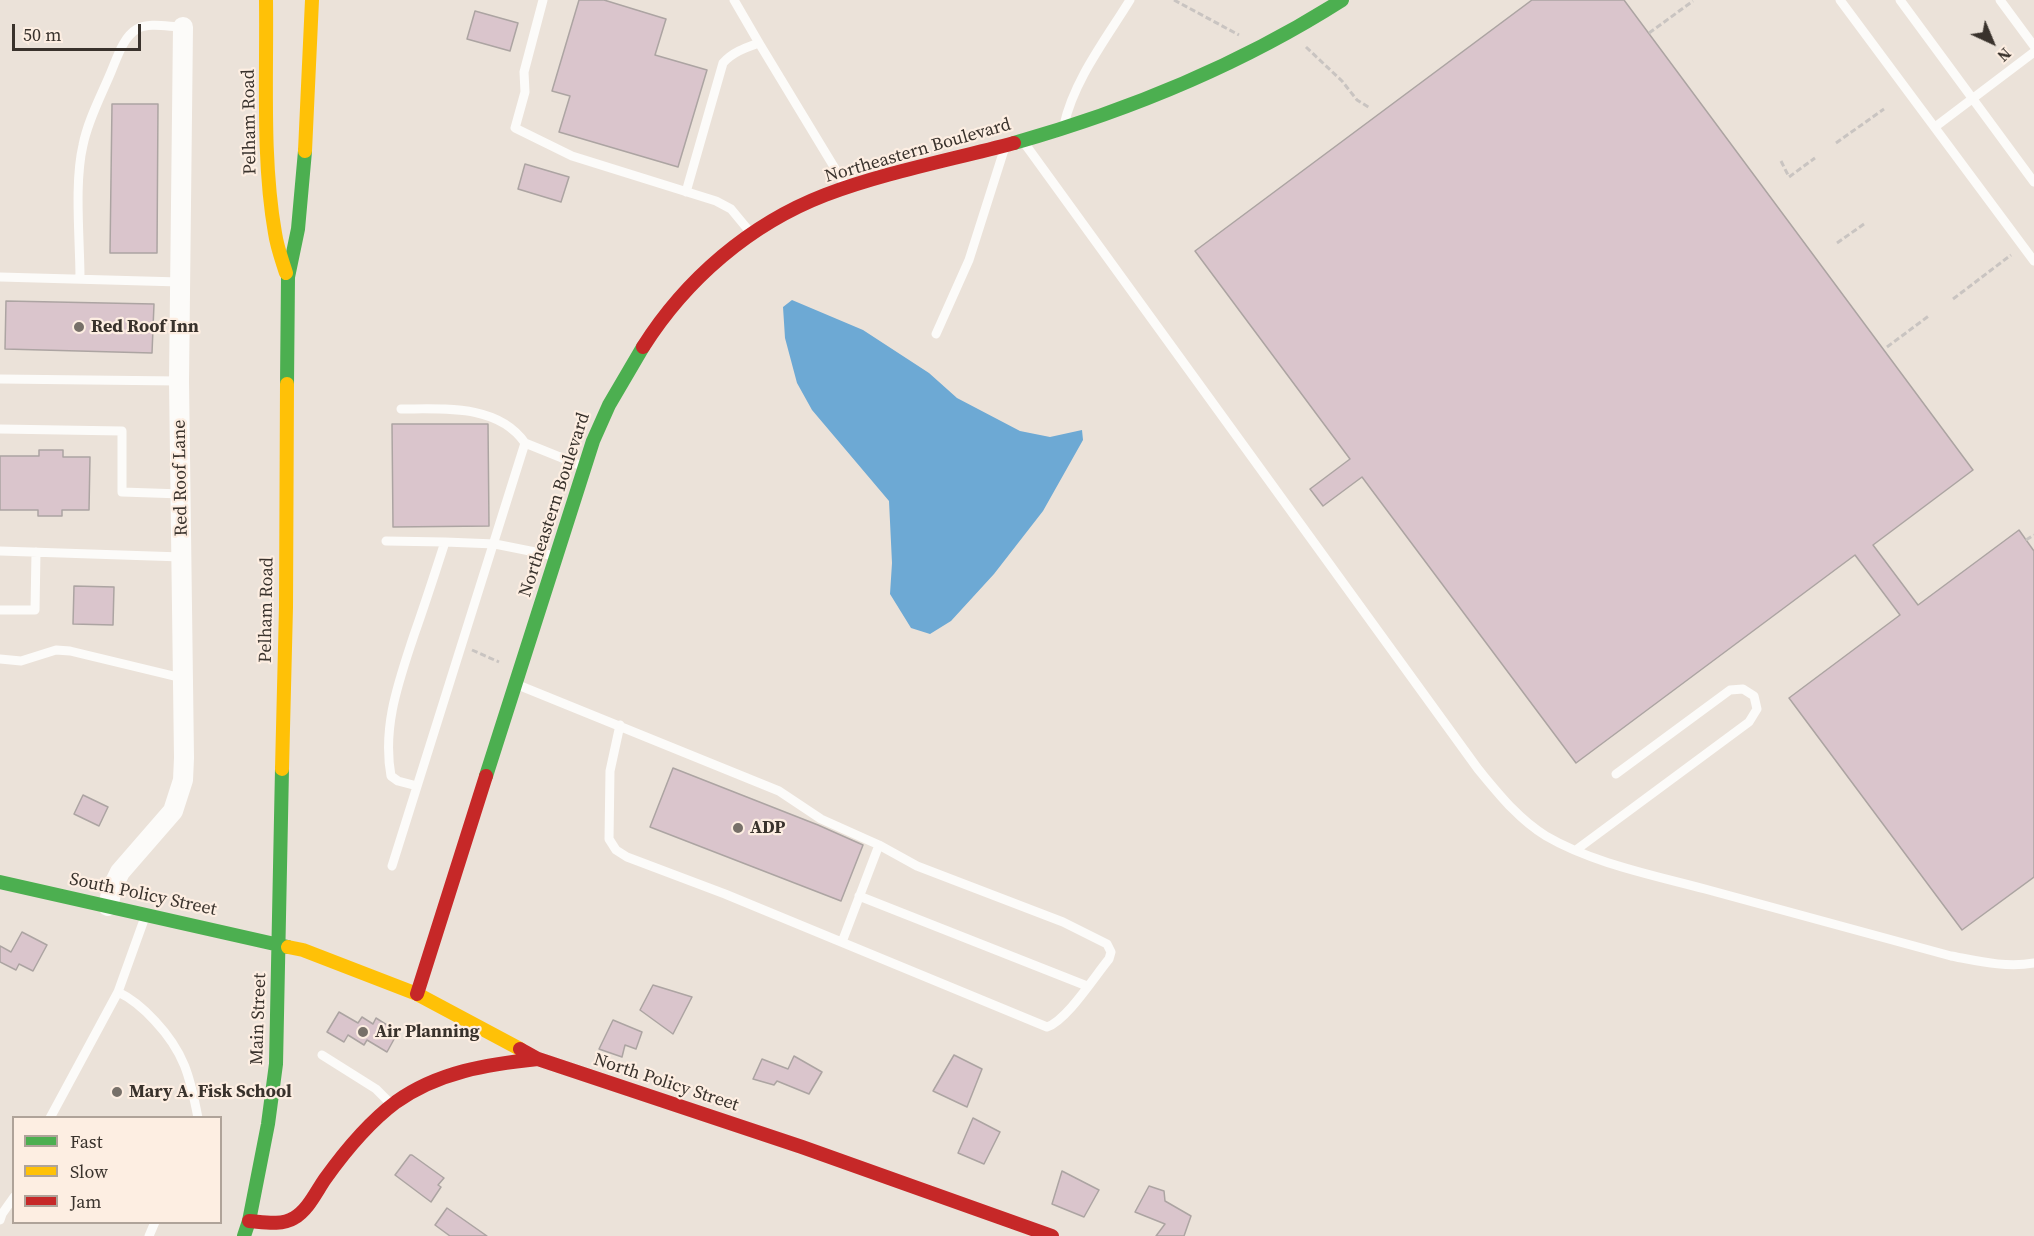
<!DOCTYPE html>
<style>
body{margin:0}
#map{position:relative;width:2034px;height:1236px;overflow:hidden;background:#ebe2d9;font-family:"Source Serif 4",serif}
canvas{display:block}
.legend{position:absolute;left:12px;top:1116px;width:210px;height:108px;box-sizing:border-box;background:#fdeee2;border:2px solid #afa399;margin:0;padding:8px 10px;list-style:none;font-size:18px;color:#39322c}
.legend li{display:flex;align-items:center;gap:12px;height:30px}
.legend b{width:30px;border:2px solid #afa399}
.north{position:absolute;left:1962px;top:12px;width:60px;height:60px;-webkit-text-stroke:4px #fdeee2;paint-order:stroke;rotate:136deg;font-size:16px;font-weight:700;line-height:24px;text-align:center;color:#39322c}
.north::after{content:'';display:block;margin:auto;width:21px;height:27px;background:#39322c;clip-path:polygon(50% 0,100% 100%,50% 72%,0 100%)}
.scale{position:absolute;left:12px;top:24px;width:129px;height:27px;box-sizing:border-box;border:3px solid #39322c;border-top:0;padding-left:8px;font-size:18px;line-height:21px;white-space:nowrap;color:#39322c;-webkit-text-stroke:4px #fdeee2;paint-order:stroke}
</style>
<div id="map">
<canvas width="2034" height="1236"></canvas>
<ul class="legend">
<li><b style="height:8px;background:#4caf50"></b>Fast</li>
<li><b style="height:8px;background:#ffc107"></b>Slow</li>
<li><b style="height:8px;background:#c62828"></b>Jam</li>
</ul>
<div class="north">N</div>
<div class="scale">50 m</div>
</div>
<script>
const context = document.querySelector('canvas').getContext('2d');
context.lineJoin = 'round';
function fill(path, color) { context.fillStyle = color; context.fill(path, 'evenodd'); }
function strokePath(path, color, width, dash) { context.strokeStyle = color; context.lineWidth = width; context.lineCap = dash ? 'butt' : 'round'; context.setLineDash(dash || []); context.stroke(path); }
function label(font, color, halo, rows, align = 'center') {
  context.font = font + ' "Source Serif 4",serif'; context.lineWidth = 4.5; context.setLineDash([]); context.textBaseline = 'middle'; context.strokeStyle = halo; context.fillStyle = color; for (const [text, x, y, turn = 0] of rows) {
    context.save(); context.translate(x, y); context.rotate((+turn || 0) * Math.PI / 180); context.textAlign = isNaN(turn) ? turn : align; if (halo) context.strokeText(text, 0, 0); context.fillText(text, 0, 0); context.restore();
  }
}
const water = new Path2D(`
 M792,300L863,330L929,373L957,398L1020,431L1050,437L1082,430L1083,440L1043,511L994,574L951,621L930,634L911,628L890,594L892,563L889,501L812,410L797,383L785,338L783,307Z`);
const building = new Path2D(`
 M579,0H604L666,19L655,55L707,70L678,167L559,132L570,96L552,91Z
 M1532,0H1624L1973,470L1873,545L1918,605L2019,530L2034,551V877L1962,930L1789,698L1900,615L1855,555L1576,763L1362,477L1323,506L1310,489L1350,459L1195,251Z
 M475,11L518,23L510,51L467,39Z
 M112,104H158L157,253H110Z
 M525,164L569,177L561,202L518,189Z
 M6,301L154,304L152,353L5,349Z
 M392,424H488L489,526L393,527Z
 M39,450H63V457H90L89,510H62V516H38V510H0V456H39Z
 M74,586L114,587L113,625L73,624Z
 M673,768L818,825L863,845L841,901L650,827Z
 M83,795L108,807L99,826L74,814Z
 M22,932L47,945L33,971L19,964L16,970L0,962V946L11,952Z
 M653,985L692,997L673,1034L640,1010Z
 M339,1012L358,1023L362,1017L373,1024L376,1018L398,1032L387,1052L367,1040L364,1045L348,1035L344,1042L327,1032Z
 M613,1020L642,1032L636,1049L625,1045L622,1057L599,1049Z
 M954,1055L982,1069L967,1107L933,1091Z
 M794,1056L822,1072L809,1094L777,1081L774,1085L753,1079L762,1059L788,1069Z
 M973,1118L1000,1132L984,1164L958,1153Z
 M410,1155H412L444,1178L438,1185L441,1187L431,1202L395,1175Z
 M1062,1171L1099,1190L1084,1217L1052,1204Z
 M1149,1186L1164,1191L1165,1201L1191,1216L1184,1236H1156L1165,1224L1135,1212Z
 M447,1208L487,1236H450L435,1225Z`);
const path = new Path2D(`
 M1174,0L1239,35
 M1649,33L1693,1
 M1306,47L1342,81L1357,100L1370,108
 M1836,143L1884,109
 M1781,161L1789,177L1815,158
 M1837,243L1864,224
 M1953,299L2011,255
 M1887,347L1930,315
 M2026,540L2034,535
 M472,650L499,662`);
const lane = new Path2D(`
 M543,0L524,72L525,92L515,128L572,156L716,201L731,209L750,232
 M1840,0L2034,261
 M1900,0L2034,182
 M2000,0L2034,46
 M759,43L845,185
 M1064,125C1074,80 1106,39 1130,0
 M1935,127L2034,52
 M1025,144L1478,769C1498,793 1518,819 1546,836C1592,863 1653,875 1705,889C1787,911 1869,934 1951,956C1978,961 2006,968 2034,963
 M686,192L723,63C733,52 745,48 759,43L734,0
 M0,277L180,282
 M80,279C80,239 74,183 83,145C88,120 101,96 111,72C117,58 123,37 137,29C149,22 169,27 183,27
 M936,334L969,260L1004,150
 M0,379L179,381
 M401,409C444,409 498,404 525,443
 M0,429L122,431V492L182,494
 M386,541L445,542
 M0,551L182,557
 M0,610H35L36,552
 M0,659L21,661L56,650L70,651L182,678
 M518,685L779,791L821,819L879,845L917,866L1063,922L1107,944L1111,952L1109,959C1094,977 1067,1020 1047,1027L725,894L627,857L616,850L609,839L610,771L620,725
 M417,786L398,781L391,776C382,726 399,681 414,635C425,604 435,573 445,542L495,544L555,556
 M1576,850L1749,722L1757,709L1754,696L1743,689L1730,690L1616,774
 M392,866L525,443L582,466
 M859,896L1087,986
 M842,942L879,845
 M118,992C133,999 144,1009 155,1021C184,1052 190,1076 198,1118
 M322,1055L376,1089L391,1104
 M50,1118L118,992L145,917
 M0,1220L2,1214L14,1197
 M149,1236L155,1222`);
const street = new Path2D(`
 M108,906L113,886L120,872L173,811L183,780L184,758L179,381L183,27`);
const fast = new Path2D(`
 M1014,143C1130,110 1240,65 1342,0
 M287,384L288,277L298,229L305,151
 M486,776L593,441L609,405L643,347
 M0,882L288,947
 M244,1236L249,1221L268,1124L276,1064L282,769`);
const slow = new Path2D(`
 M266,0C267,75 262,160 275,233C277,247 282,260 286,273
 M305,151L312,0
 M282,769L286,607L287,384
 M288,947L303,950L417,994L520,1049`);
const jam = new Path2D(`
 M643,347C686,279 750,224 825,195C886,172 951,160 1014,143
 M417,994L486,776
 M520,1049L538,1059L802,1147L1052,1236
 M249,1221C263,1222 281,1226 294,1218C308,1210 316,1192 325,1179C345,1151 368,1123 396,1102C438,1072 488,1064 538,1059`);
const markers = [
 [79,327,6,"#777069"],
 [738,828,6,"#777069"],
 [363,1032,6,"#777069"],
 [117,1092,6,"#777069"]
];
const streetNames = [
 ["Pelham Road",250,122,-91],
 ["Northeastern Boulevard",918,151,-16],
 ["Red Roof Lane",181,478,-91],
 ["Northeastern Boulevard",555,505,-72],
 ["Pelham Road",267,610,-89],
 ["South Policy Street",143,895,12],
 ["Main Street",259,1019,-88],
 ["North Policy Street",666,1083,18]
];
const poiNames = [
 ["Red Roof Inn",91,327],
 ["ADP",750,828],
 ["Air Planning",375,1032],
 ["Mary A. Fisk School",129,1092]
];
fill(water, '#6da9d4');
fill(building, '#dac5cc');
strokePath(building, '#aca4a2', 1.5);
strokePath(path, '#c9c4c1', 3, [6, 3]);
strokePath(lane, '#fcfbf9', 9);
strokePath(street, '#fcfbf9', 20);
strokePath(fast, '#4caf50', 14);
strokePath(slow, '#ffc107', 14);
strokePath(jam, '#c62828', 14);
for (const [x, y, r, color] of markers) { const dot = new Path2D(); dot.arc(x, y, r, 0, 2 * Math.PI); context.fillStyle = color; context.fill(dot); strokePath(dot, '#fdeee2', 2); }
label('18px', '#39322c', '#fdeee2', streetNames);
label('bold 18px', '#39322c', '#fdeee2', poiNames, 'left');
</script>
